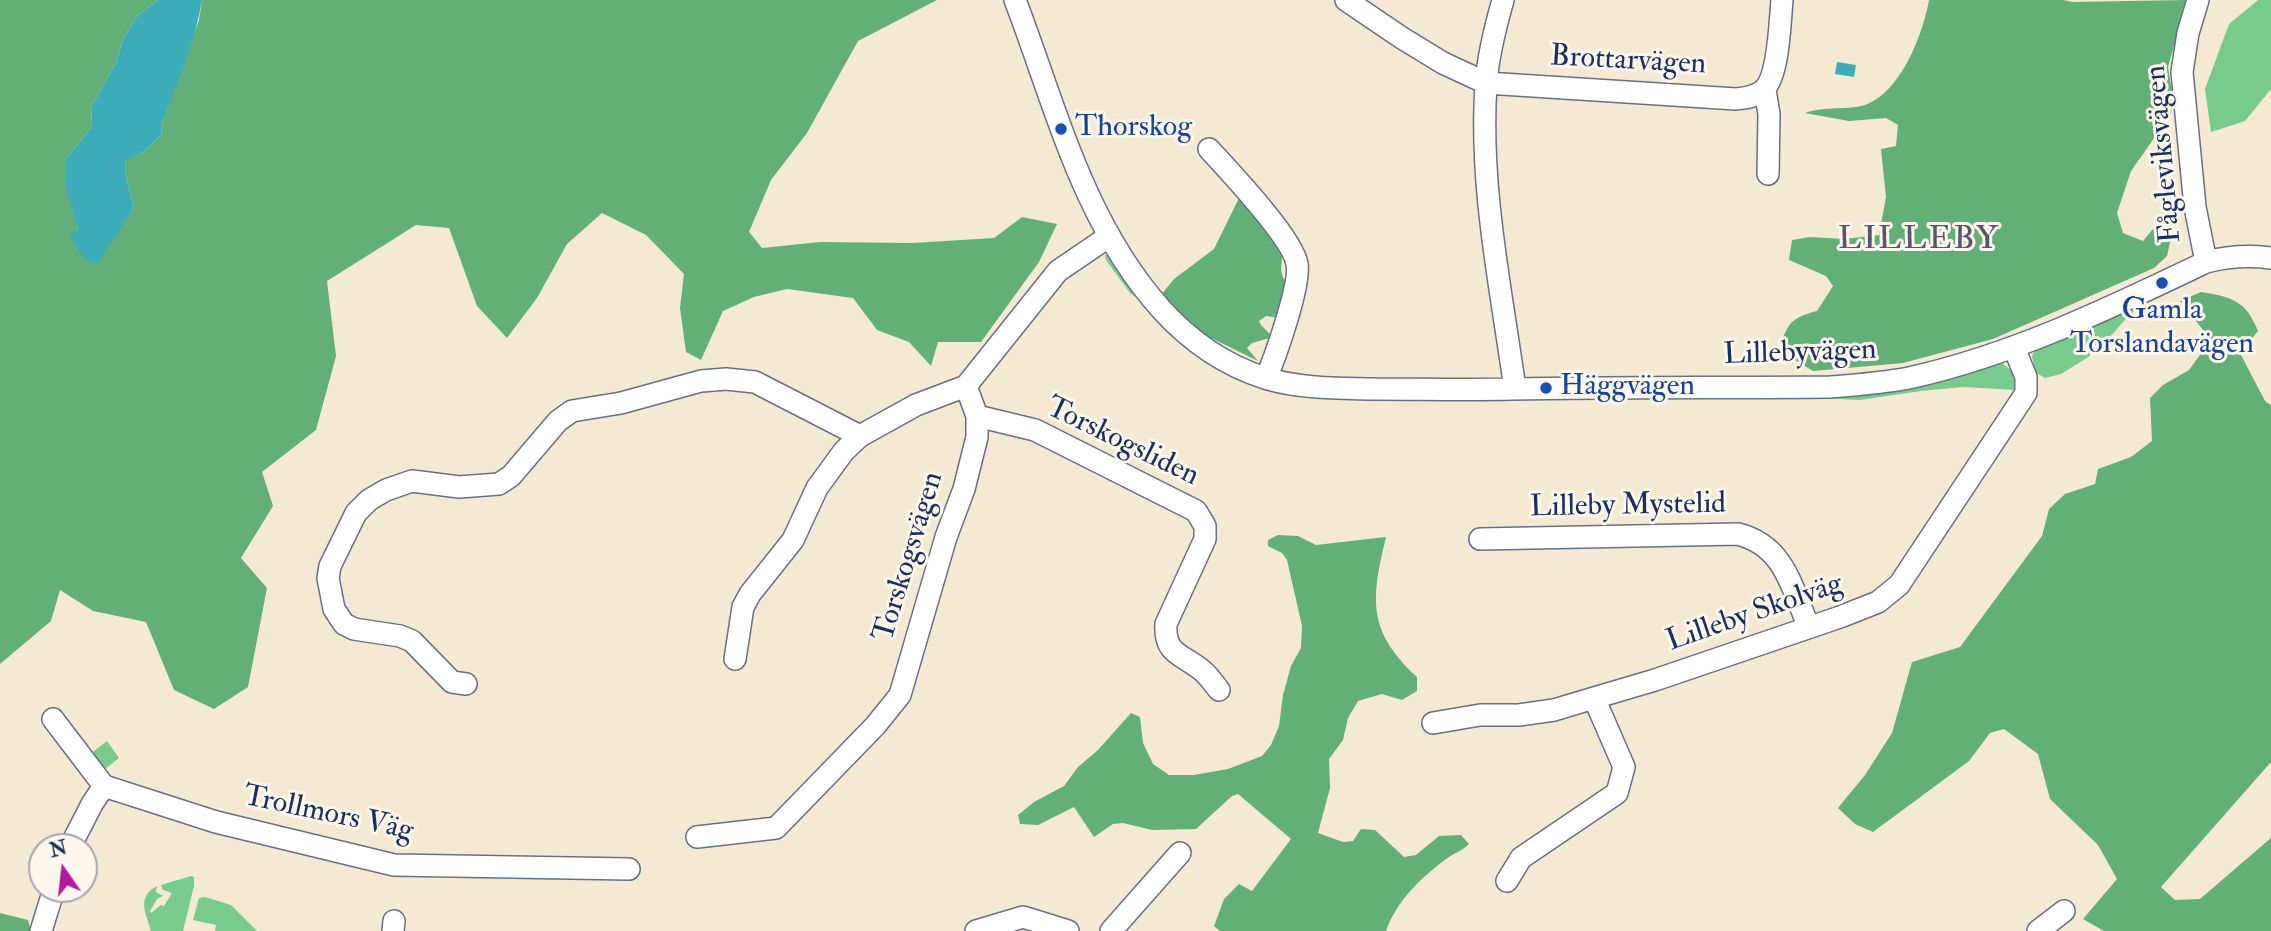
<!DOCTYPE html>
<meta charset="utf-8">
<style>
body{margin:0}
#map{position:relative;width:2271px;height:931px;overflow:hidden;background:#f4ead4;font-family:"IM FELL Double Pica",serif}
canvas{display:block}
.north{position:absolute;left:28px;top:833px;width:70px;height:70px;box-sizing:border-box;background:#fbf7ec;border:2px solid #a1a7b3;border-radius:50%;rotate:346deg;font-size:19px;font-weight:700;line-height:28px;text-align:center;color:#1b2f5e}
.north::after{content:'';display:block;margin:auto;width:24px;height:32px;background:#b5179e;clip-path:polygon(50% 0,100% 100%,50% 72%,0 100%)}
</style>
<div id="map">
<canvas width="2271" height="931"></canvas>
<div class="north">N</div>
</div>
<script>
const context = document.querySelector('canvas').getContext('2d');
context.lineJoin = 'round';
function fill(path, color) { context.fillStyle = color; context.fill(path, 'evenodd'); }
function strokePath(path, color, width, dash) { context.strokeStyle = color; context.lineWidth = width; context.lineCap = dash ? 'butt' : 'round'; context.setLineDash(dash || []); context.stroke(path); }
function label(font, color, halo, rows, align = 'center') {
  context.font = font + ' "IM FELL Double Pica",serif'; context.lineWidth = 6; context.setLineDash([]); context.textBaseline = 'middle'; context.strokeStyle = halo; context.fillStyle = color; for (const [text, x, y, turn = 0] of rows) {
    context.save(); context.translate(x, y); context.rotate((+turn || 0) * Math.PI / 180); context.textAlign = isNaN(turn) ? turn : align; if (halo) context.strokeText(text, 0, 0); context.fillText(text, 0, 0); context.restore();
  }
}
const green = new Path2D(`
 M2258,0H2271V89L2245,121L2211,132L2205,89L2229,24Z
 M1105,255H1110L1144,303L1130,293L1106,260Z
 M2134,307L2136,310C2122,319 2111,342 2096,345L2090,341L2085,346L2090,351V356L2061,374L2045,378L2035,372L2032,356L2036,348Z
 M1998,362C2011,366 2017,377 2016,390L1964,387L1921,391L1860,400L1770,396Z
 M107,741L119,758L104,770L90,754Z
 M191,876L194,877V886L183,931H151C146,913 136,897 157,886L156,892L163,896L157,899L150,911L151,913L161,905L164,906L172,893L163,890L161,885Z
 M205,897L231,905L257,931H215L216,925L193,920L199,898Z`);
const forest = new Path2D(`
 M0,0H158L137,16L123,39L116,63L92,105L91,128L65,160L78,231L70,235L120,227L134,208L125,172L126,159L141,154L161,135L162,124L199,20L202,0H937L858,41L807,133L771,180L749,232L762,248L820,242L913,243L994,238L1022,217L1057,224L1039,262L981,342H938L931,366L909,342L877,330L853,298L787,289L754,297L723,311L701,360L686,352L680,308L684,274L646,235L602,213L567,244L537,298L507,338L477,306L449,228L416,225L327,281L336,356L316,430L262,472L273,506L241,558L267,588L248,687L214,709L174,690L146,622L93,611L60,590L51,621L0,664Z
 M1929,0H2063L2073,2L2187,0L2168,67L2172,92L2171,114L2131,171L2117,213L2123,233L2143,241L2158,223L2171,238L2167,256L2154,268L1993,339L1903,363L1813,371L1795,360L1781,343C1789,321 1794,317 1817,311L1833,286L1826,276L1789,260L1792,240L1810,237L1844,239L1879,235L1886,197L1881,149L1896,146L1898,125L1886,118L1849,121L1805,113C1825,106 1849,110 1865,105C1901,92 1923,34 1929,0Z
 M1241,194C1252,209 1273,233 1280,249C1286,261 1275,271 1288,284L1279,318L1266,316L1259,321L1261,325L1273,337L1252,343L1247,348L1258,361L1205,335L1161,295L1174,279L1214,249Z
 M2201,292C2231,297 2246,300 2258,331L2240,353L2265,401L2271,405V762L2161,887L2175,900L2200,899L2271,838V931H2104L2083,919L2117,879L2098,845L2050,799L2038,754L2004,729L1990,733L1969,761L1873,832L1855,824L1838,808L1865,775L1892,733L1912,662L1960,647L2042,536L2049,509L2065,494L2095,484L2098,469L2131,457L2152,441L2150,398L2163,385L2189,370L2211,340L2180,301Z
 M1278,535L1298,536L1316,545L1386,537C1371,599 1367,631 1417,677V691L1402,700L1382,694L1358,701L1348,718L1343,740L1329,759L1330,788L1318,833L1343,842L1353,841L1361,829L1375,830L1404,857L1416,855L1439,836L1461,835L1469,844C1462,851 1454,853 1446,859C1421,878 1397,900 1386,931H1220L1214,926L1224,899L1239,884L1252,891L1291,839L1238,794L1232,796L1196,829L1152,830L1123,823L1113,824L1094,837L1074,807L1038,825L1020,824L1018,815L1034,802L1064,786L1078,767L1098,750L1131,713L1140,717L1143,743L1153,764L1169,775H1194L1228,769L1262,756L1271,745L1279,726L1283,695L1291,666L1301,648L1302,626L1287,560L1282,553L1268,546V540Z
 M0,913L28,920L31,931H0Z`);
const water = new Path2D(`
 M158,0H202C195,43 177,83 162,124L161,135L141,154L126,160L125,172L134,208L97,264L83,258L69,235L78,230L66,187L65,160L91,128L92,105L116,63L123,39L137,16Z
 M1837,62L1856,65L1854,77L1835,74Z`);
const street = new Path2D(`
 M1015,0C1056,107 1083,222 1161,309C1189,340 1224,365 1265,378C1300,389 1339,388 1375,389C1421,389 1467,390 1512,389C1618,387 1724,388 1830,387C1856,385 1883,383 1909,378C2013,355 2110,308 2206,262C2229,256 2248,255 2271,258
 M1346,0L1402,38L1443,63L1486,83L1736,99C1745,98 1755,97 1762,91C1779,80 1780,20 1782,0
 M1503,0C1495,28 1488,55 1486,84C1479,186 1501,288 1515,389
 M2198,0L2188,33L2182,72L2195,207L2206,262
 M1765,90L1769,114L1768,174
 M1209,149C1229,171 1293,238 1297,264C1301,284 1275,358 1266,378
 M977,416L1035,430L1196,511L1205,526V539L1166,624C1164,657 1185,654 1205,673C1210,678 1215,685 1219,690
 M1480,539L1738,534C1785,546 1791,587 1809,627
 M735,659L743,607L750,594L793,540L817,488L844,451L860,436
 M466,684L452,682L412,641L400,636L354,629L344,624L334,609L328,578L330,566L356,513L369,500L386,490L412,481L459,487L499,484L511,476L558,421L572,411L621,403L701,381L726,379L755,382L860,436L916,405L966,386L1058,271L1108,237
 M53,719L104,786
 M1433,723L1480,715H1519L1554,710L1594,698
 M697,837L776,828L875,726L900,695L946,537L964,489L977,437V416L966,386
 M70,847L92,804L104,786L216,822L394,865L629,869
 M1507,881L1521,858L1617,793L1624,767L1594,698L1655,680L1840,617L1878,602L1899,585L2026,393V377L2014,348
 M41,931L54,889
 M393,931L394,921
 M976,931L1023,917L1068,931
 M1111,931L1180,853
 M2038,931L2064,911`);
const markers = [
 [1061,129,7,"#1a4fb4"],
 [2162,283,7,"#1a4fb4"],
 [1546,388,7,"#1a4fb4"]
];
const streetNames = [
 ["Brottarvägen",1628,62,3],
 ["Fågleviksvägen",2165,154,-95],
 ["Lillebyvägen",1800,354,-2],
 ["Torskogsliden",1122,443,26],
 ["Lilleby Mystelid",1628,507,-1],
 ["Torskogsvägen",910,557,-73],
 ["Lilleby Skolväg",1755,614,-19],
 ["Trollmors Väg",328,815,12]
];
const transitNames = [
 ["Thorskog",1075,129],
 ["Gamla",2162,312,"center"],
 ["Torslandavägen",2162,346,"center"],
 ["Häggvägen",1560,388]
];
const neighbourhoodNames = [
 ["LILLEBY",1919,241]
];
fill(green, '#79cb8d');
fill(forest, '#62af78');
fill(water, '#3dacb9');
strokePath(street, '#677087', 24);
strokePath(street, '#fff', 21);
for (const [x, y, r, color] of markers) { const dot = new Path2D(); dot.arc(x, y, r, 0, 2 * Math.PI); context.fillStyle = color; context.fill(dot); strokePath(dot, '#fbf7ec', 2.5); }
label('30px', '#1b2f5e', '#fbf7ec', streetNames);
label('30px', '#164399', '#fbf7ec', transitNames, 'left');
context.letterSpacing = '2px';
label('32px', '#5c5371', '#fbf7ec', neighbourhoodNames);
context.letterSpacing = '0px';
</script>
